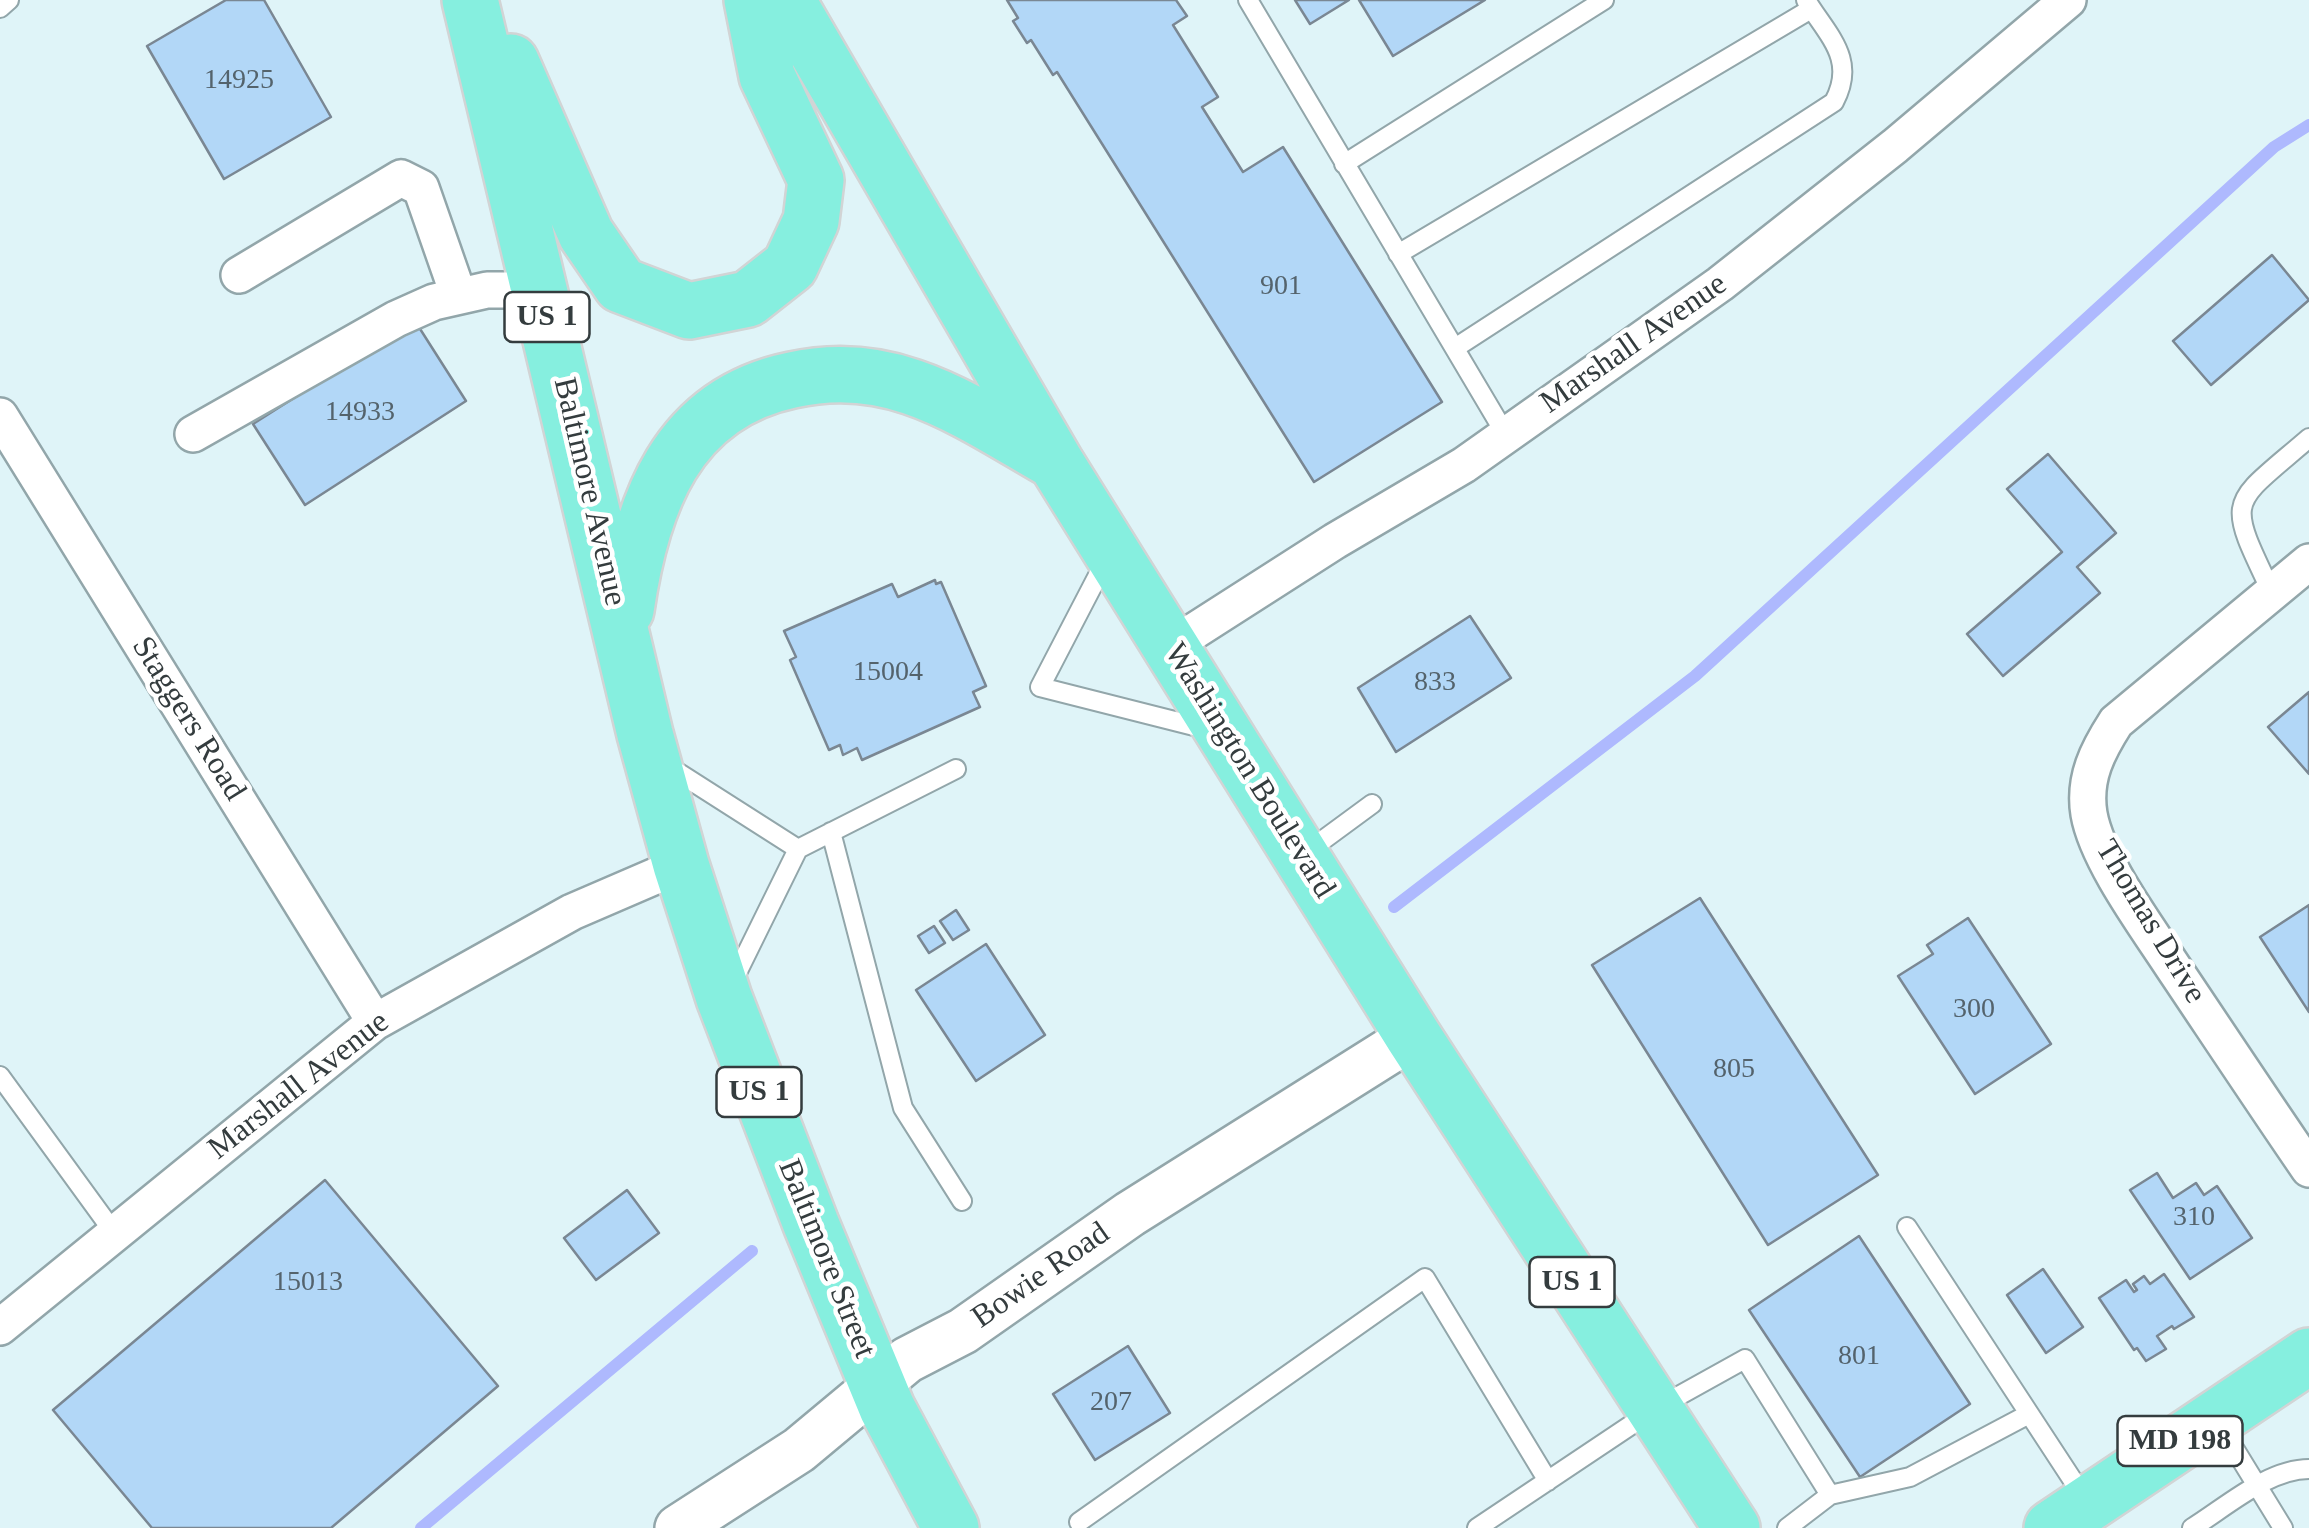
<!DOCTYPE html>
<style>
body{margin:0}
canvas{display:block;background:#dff4f8}
</style>
<canvas width="2309" height="1528"></canvas>
<script>
const context = document.querySelector('canvas').getContext('2d');
context.lineJoin = 'round';
function strokePath(path, color, width, dash) { context.strokeStyle = color; context.lineWidth = width; context.lineCap = dash ? 'butt' : 'round'; context.setLineDash(dash || []); context.stroke(path); }
function fill(path, color) { context.fillStyle = color; context.fill(path, 'evenodd'); }
function label(font, color, halo, rows, align = 'center') {
  context.font = font + ' Georgia,serif'; context.lineWidth = 9; context.setLineDash([]); context.textBaseline = 'middle'; context.strokeStyle = halo; context.fillStyle = color; for (const [text, x, y, turn = 0] of rows) {
    context.save(); context.translate(x, y); context.rotate((+turn || 0) * Math.PI / 180); context.textAlign = isNaN(turn) ? turn : align; if (halo) context.strokeText(text, 0, 0); context.fillText(text, 0, 0); context.restore();
  }
}
const stream = new Path2D(`
 M1394,907L1695,676L2274,147L2309,125
 M421,1528L752,1251`);
const building = new Path2D(`
 M226,0H264L331,117L224,179L147,46Z
 M1007,0H1176L1187,16L1173,25L1218,97L1202,107L1243,172L1283,147L1442,402L1314,482L1057,72L1053,75L1031,40L1027,43L1013,21L1018,18Z
 M1295,0H1349L1310,24Z
 M1359,0H1485L1393,56Z
 M2272,255L2309,300L2211,385L2173,341Z
 M415,321L466,401L305,505L253,424Z
 M2048,454L2116,533L2077,567L2100,593L2003,676L1967,634L2062,552L2007,489Z
 M935,580L936,584L941,582L986,686L973,692L980,707L862,760L857,748L843,755L840,745L829,750L790,660L796,657L784,631L892,584L898,597Z
 M1470,616L1511,678L1396,752L1358,688Z
 M2309,692V774L2268,727Z
 M1700,898L1878,1175L1768,1245L1592,965Z
 M2309,905V1012L2260,937Z
 M956,910L969,930L953,940L940,921Z
 M1968,918L2051,1044L1975,1094L1898,976L1933,954L1927,945Z
 M934,926L945,943L929,953L918,936Z
 M986,944L1045,1035L976,1081L916,990Z
 M2157,1173L2173,1198L2196,1183L2204,1195L2217,1186L2252,1238L2190,1279L2130,1190Z
 M325,1180L498,1386L331,1528H152L53,1410Z
 M627,1190L659,1233L596,1280L564,1238Z
 M1859,1236L1970,1404L1860,1477L1749,1310Z
 M2043,1269L2083,1327L2046,1353L2007,1295Z
 M2164,1274L2194,1317L2174,1329L2172,1326L2157,1336L2166,1349L2146,1361L2137,1348L2134,1350L2099,1298L2126,1280L2134,1292L2137,1290L2133,1284L2144,1276L2150,1284Z
 M1128,1346L1170,1413L1095,1460L1053,1394Z`);
const service = new Path2D(`
 M1248,0L1506,435
 M0,8L9,0
 M1344,164L1604,0
 M1398,254L1811,9
 M1455,348L1834,102C1857,59 1828,36 1806,0
 M1106,560L1040,687L1210,730
 M2272,593C2225,495 2229,507 2309,438
 M668,766L798,849
 M831,832L903,1108L962,1201
 M1304,854L1372,804
 M733,981L798,849L956,769
 M0,1076L115,1234
 M1907,1227L2085,1499
 M2218,1422L2283,1528
 M1830,1495L1910,1477L2029,1414
 M1079,1522L1425,1278L1548,1481
 M1477,1528L1655,1409L1745,1359L1830,1495L1787,1528
 M2192,1528C2226,1507 2268,1469 2309,1469`);
const minor = new Path2D(`
 M239,275L401,178L421,188L458,294
 M0,416L375,1022
 M193,434L396,319L434,302L487,290H541
 M2309,562L2116,722C2098,750 2083,778 2089,814C2097,860 2147,927 2173,967C2218,1034 2263,1102 2309,1169
 M1171,646L1335,541L1464,465L1720,284L1895,146L2068,0
 M0,1327L375,1022L572,912L681,865`);
const tertiary = new Path2D(`
 M678,1528L799,1450L907,1360L963,1331L1130,1214L1413,1036`);
const primary = new Path2D(`
 M470,0L645,734L681,865L724,998L811,1224L887,1408L951,1528
 M787,0L1056,463L1413,1036L1732,1528
 M511,62L586,234L621,285L689,311L748,299L790,266L811,221L816,180L767,76L752,0
 M626,610C641,505 676,404 792,380C833,371 872,373 912,387C962,404 1008,435 1054,461
 M2052,1528L2309,1356`);
const numberNames = [
 ["14925",239,81],
 ["901",1281,287],
 ["14933",360,413],
 ["15004",888,673],
 ["833",1435,683],
 ["300",1974,1010],
 ["805",1734,1070],
 ["310",2194,1218],
 ["15013",308,1283],
 ["801",1859,1357],
 ["207",1111,1403]
];
const shields = [
 [547,317,85],
 [759,1092,85],
 [1572,1282,85],
 [2180,1441,125]
];
const shieldNames = [
 ["US 1",547,317],
 ["US 1",759,1092],
 ["US 1",1572,1282],
 ["MD 198",2180,1441]
];
const streetNames = [
 ["Marshall Avenue",1634,344,-35],
 ["Baltimore Avenue",589,492,77],
 ["Staggers Road",188,719,58],
 ["Washington Boulevard",1249,771,58],
 ["Thomas Drive",2150,922,59],
 ["Marshall Avenue",299,1086,-38],
 ["Baltimore Street",826,1259,68],
 ["Bowie Road",1041,1276,-35]
];
strokePath(stream, '#aeb9fe', 12);
fill(building, '#b2d7f7');
strokePath(building, '#7a8793', 2.5);
strokePath(service, '#92a6aa', 22);
strokePath(minor, '#92a6aa', 40);
strokePath(tertiary, '#92a6aa', 50);
strokePath(primary, '#d2d4d5', 60);
strokePath(service, '#fff', 18);
strokePath(minor, '#fff', 35);
strokePath(tertiary, '#fff', 45);
strokePath(primary, '#86efdf', 55);
label('28px', '#54636c', null, numberNames);
for (const [x, y, w] of shields) { const box = new Path2D(); box.roundRect(x - w / 2, y - 25, w, 50, 8); context.fillStyle = '#fff'; context.fill(box); strokePath(box, '#343c3e', 2.5); }
label('bold 30px', '#343c3e', null, shieldNames);
label('32px', '#343c3e', '#fff', streetNames);
</script>
